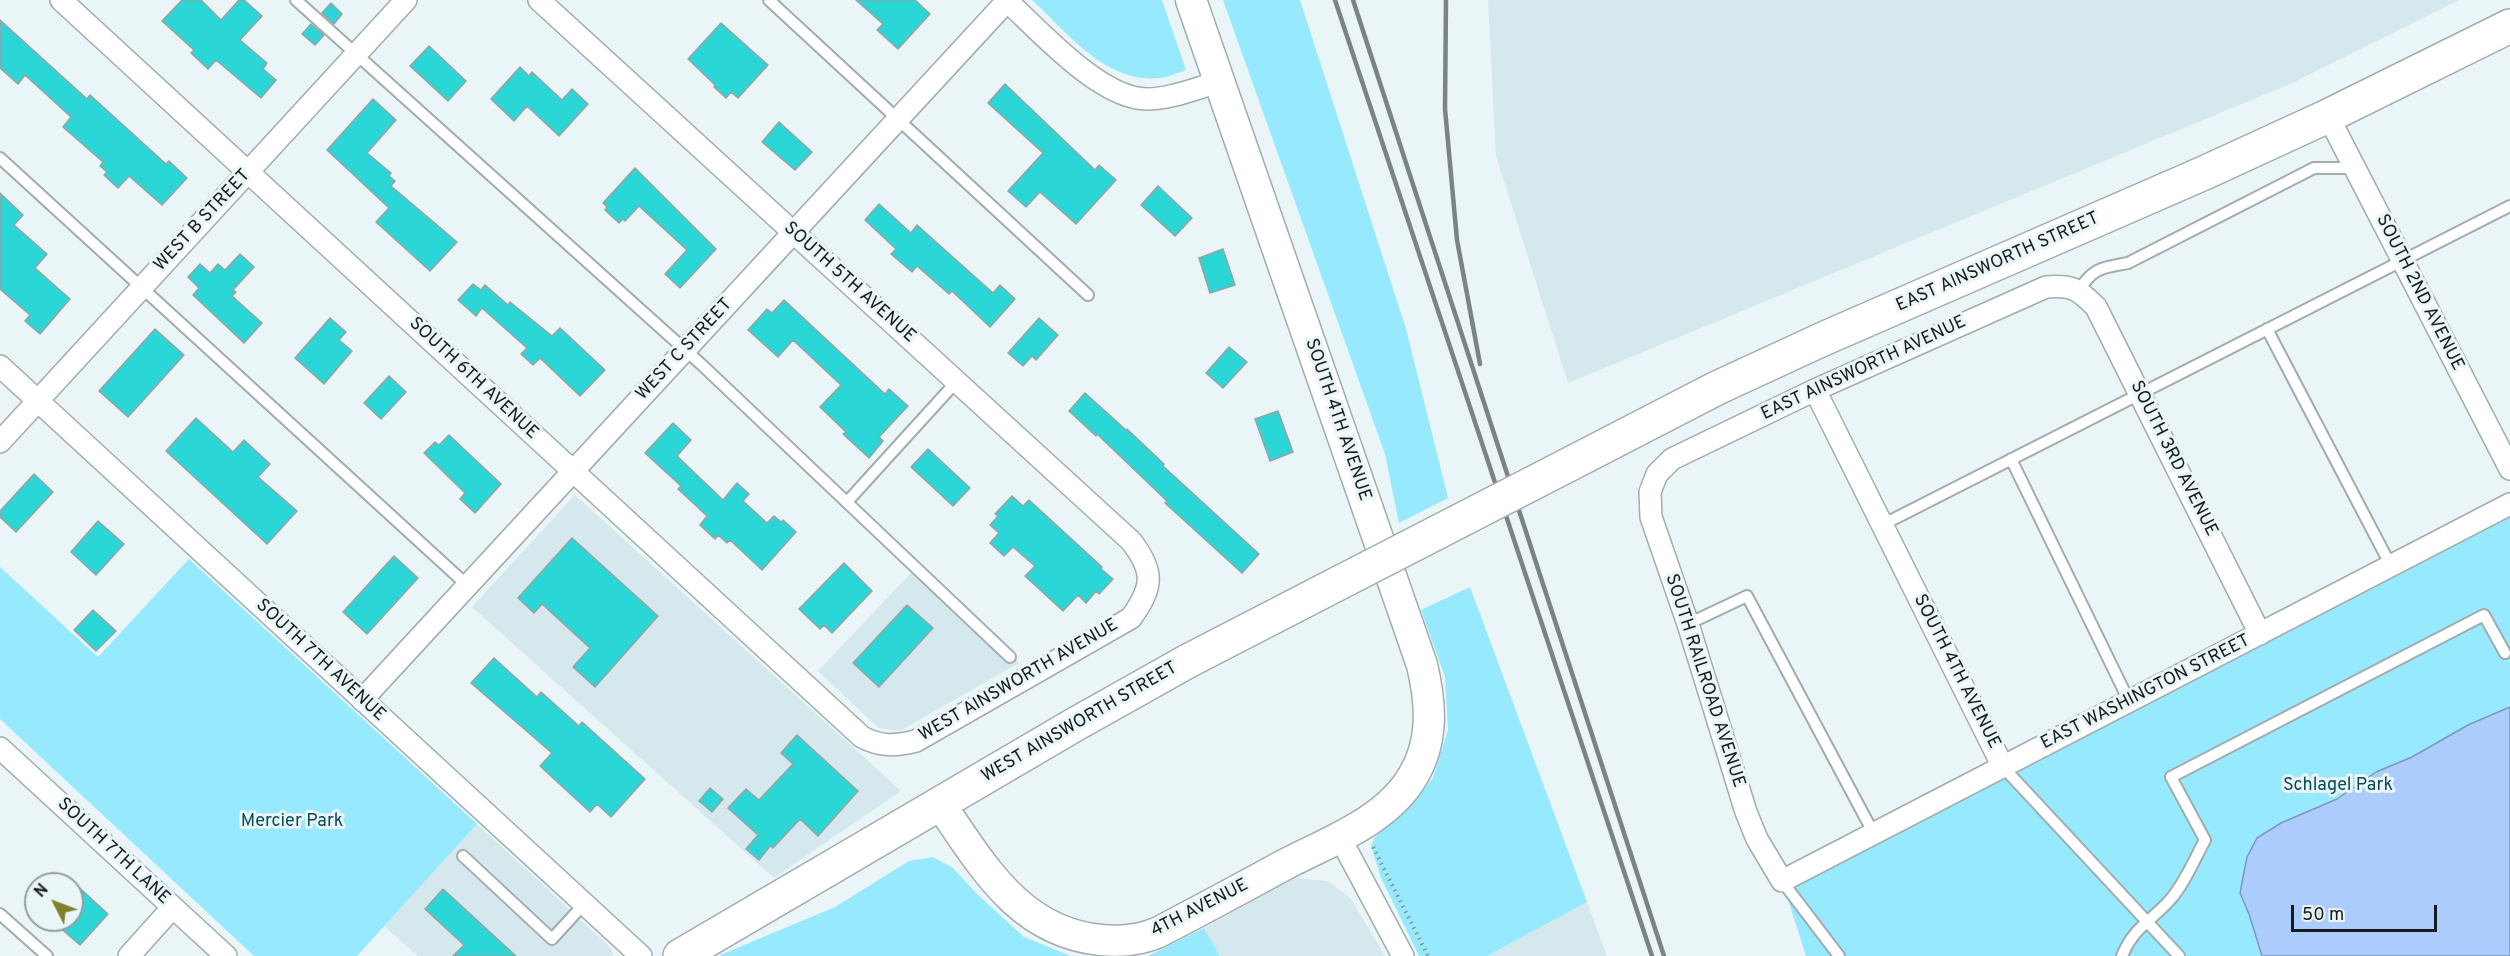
<!DOCTYPE html>
<style>
body{margin:0}
#map{position:relative;width:2510px;height:956px;overflow:hidden;background:#eaf5f8;font-family:Overpass,sans-serif}
canvas{display:block}
.north{position:absolute;left:24px;top:872px;width:60px;height:60px;box-sizing:border-box;background:#eaf5f8;border:2px solid #959da0;border-radius:50%;rotate:312deg;font-size:16px;font-weight:700;line-height:24px;text-align:center;color:#161a1b}
.north::after{content:'';display:block;margin:auto;width:21px;height:27px;background:#818129;clip-path:polygon(50% 0,100% 100%,50% 72%,0 100%)}
.scale{position:absolute;left:2291px;top:905px;width:146px;height:27px;box-sizing:border-box;border:3px solid #161a1b;border-top:0;padding-left:8px;font-size:18px;line-height:21px;white-space:nowrap;color:#161a1b;-webkit-text-stroke:4px #eaf5f8;paint-order:stroke}
</style>
<div id="map">
<canvas width="2510" height="956"></canvas>
<div class="north">N</div>
<div class="scale">50 m</div>
</div>
<script>
const context = document.querySelector('canvas').getContext('2d');
context.lineJoin = 'round';
function fill(path, color) { context.fillStyle = color; context.fill(path, 'evenodd'); }
function strokePath(path, color, width, dash) { context.strokeStyle = color; context.lineWidth = width; context.lineCap = dash ? 'butt' : 'round'; context.setLineDash(dash || []); context.stroke(path); }
function label(font, color, halo, rows, align = 'center') {
  context.font = font + ' Overpass,sans-serif'; context.lineWidth = 6; context.setLineDash([]); context.textBaseline = 'middle'; context.strokeStyle = halo; context.fillStyle = color; for (const [text, x, y, turn = 0] of rows) {
    context.save(); context.translate(x, y); context.rotate((+turn || 0) * Math.PI / 180); context.textAlign = isNaN(turn) ? turn : align; if (halo) context.strokeText(text, 0, 0); context.fillText(text, 0, 0); context.restore();
  }
}
const built = new Path2D(`
 M1488,0H2459L2290,84L1568,383L1496,156Z
 M575,495L901,791L774,878L472,607Z
 M915,569L1019,663L900,731L879,728L818,671Z
 M477,824L611,948L613,956H418L384,926Z
 M1294,878L1328,881L1351,899L1385,956H1220L1204,928Z
 M1587,902L1607,956H1487Z`);
const green = new Path2D(`
 M1032,0H1162L1186,70C1178,73 1168,77 1160,78C1106,84 1068,33 1032,0Z
 M1223,0H1300L1406,329L1448,498L1399,523L1385,454Z
 M2510,504V956H1806L1782,881Z
 M189,559L477,824L357,956H254L0,719V567L98,657Z
 M1470,587L1587,902L1487,956H1419L1381,878L1371,846L1375,837L1403,813L1433,778L1448,730L1445,677L1421,610Z
 M933,857L953,868L977,894L1024,937L1071,956H718L835,907L909,861Z
 M1204,928L1220,956H1148Z`);
const water = new Path2D(`
 M2510,707V956H2262L2249,914L2240,893L2247,857L2257,838L2281,823L2337,799L2376,772L2412,757L2468,725Z`);
const building = new Path2D(`
 M182,0H201L221,20L239,0H244L262,16L240,40L267,63L263,69L276,80L261,98L216,60L208,69L191,53L194,50L162,21Z
 M856,0H915L930,14L898,49L877,30L883,24Z
 M331,3L342,14L334,24L322,13Z
 M0,20L87,99L90,95L166,164L169,161L187,178L162,205L129,176L118,188L104,175L107,172L100,166L103,162L63,127L71,117L25,75L18,84L0,68Z
 M721,23L768,65L738,98L731,92L726,98L714,87L715,85L688,59Z
 M311,24L324,35L315,45L302,34Z
 M429,46L466,81L448,101L410,66Z
 M520,67L529,76L532,72L562,100L572,89L588,104L559,136L527,106L514,121L491,99Z
 M1005,84L1095,170L1099,165L1116,180L1076,224L1040,192L1026,207L1008,191L1043,153L988,103Z
 M373,99L396,120L367,153L391,173L389,176L395,181L391,186L457,242L430,271L376,222L389,208L327,150Z
 M779,122L812,152L795,170L762,142Z
 M635,168L716,249L680,288L665,274L687,250L639,206L625,221L623,219L619,223L605,210L607,207L603,203Z
 M1158,186L1192,218L1175,236L1141,205Z
 M0,193L23,215L14,225L47,254L35,268L70,299L40,334L25,321L30,315L0,289Z
 M879,204L911,233L917,225L993,293L1000,285L1015,299L990,327L952,291L949,294L917,266L912,272L891,254L896,249L865,220Z
 M1223,249L1235,285L1210,293L1199,258Z
 M240,254L254,267L233,290L236,292L232,296L262,323L244,343L193,295L199,288L188,277L200,264L210,273L218,264L225,270Z
 M473,284L481,290L485,285L508,305L510,302L552,336L560,328L605,370L580,396L540,358L533,365L521,354L527,348L482,308L476,316L458,300Z
 M784,300L885,394L889,389L908,406L879,437L883,441L869,458L843,434L846,432L820,407L841,385L793,340L778,357L748,330L767,309L772,313Z
 M330,318L346,332L339,340L352,351L324,384L295,358Z
 M1039,318L1058,335L1036,360L1032,356L1023,366L1008,353Z
 M155,329L184,355L128,417L99,391Z
 M1229,347L1247,362L1223,388L1206,373Z
 M389,376L406,392L381,419L364,403Z
 M1085,393L1126,430L1127,429L1164,464L1163,466L1259,554L1242,573L1165,503L1167,501L1097,434L1096,436L1069,411Z
 M1278,411L1293,452L1270,461L1255,419Z
 M196,418L233,452L244,440L270,464L258,477L297,511L267,544L166,451Z
 M673,423L691,440L677,456L723,500L737,483L749,494L743,501L767,523L774,516L781,522L783,520L796,532L762,570L730,540L727,543L718,535L715,539L700,525L707,516L678,489L681,486L645,453Z
 M449,435L501,484L475,513L460,499L465,493L424,453L435,442L439,445Z
 M928,449L970,488L953,506L911,467Z
 M34,474L53,492L16,532L0,517V511Z
 M1012,496L1023,506L1029,500L1102,567L1101,569L1113,579L1099,594L1096,591L1086,603L1078,595L1063,611L1025,576L1035,566L1013,547L1004,556L990,543L999,533L990,525L998,516L995,514Z
 M98,521L124,544L96,575L71,552Z
 M572,538L658,616L595,687L573,667L590,648L542,604L534,613L518,598Z
 M394,556L418,578L367,634L343,612Z
 M844,563L872,591L832,633L824,625L820,629L799,609Z
 M907,605L933,628L879,687L853,663Z
 M93,610L116,631L96,651L74,630Z
 M494,658L537,697L541,692L579,726L582,722L645,779L611,817L597,804L590,812L540,766L552,753L471,683Z
 M797,735L858,791L818,836L800,819L773,848L770,846L759,860L746,849L758,835L728,808L746,789L759,800L793,764L781,753Z
 M710,788L723,799L712,812L699,801Z
 M72,881L108,914L80,945L51,920H72Z
 M443,889L516,956H453L464,945L425,909Z`);
const path = new Path2D(`
 M1373,847L1428,956`);
const lane = new Path2D(`
 M296,0L702,365L1010,657
 M769,0L1088,295
 M0,158L468,586
 M2079,290C2094,267 2102,268 2128,263L2314,168H2355
 M2267,329L2391,566
 M2011,459L2129,701
 M847,502L957,381
 M1882,525L2510,206
 M1688,624L1747,596L1874,834
 M2003,767L2179,956
 M463,856L552,939L584,904
 M1782,881L1839,956
 M0,914L47,956
 M2122,956C2134,927 2150,922 2170,900C2185,883 2194,860 2205,840L2171,777L2484,615L2505,653`);
const street = new Path2D(`
 M61,0L862,737C881,747 896,746 916,741L1131,618C1153,587 1155,572 1131,541L539,0
 M1006,0C1040,31 1100,99 1147,99C1171,99 1197,88 1219,82
 M2328,116L2510,469
 M0,366L641,956
 M1815,390L2003,767
 M0,442L406,0
 M2260,634L2096,307C2077,288 2072,285 2046,287L1815,390L1672,459L1657,474L1650,492L1651,517L1688,624L1746,812L1757,839L1782,881L2510,504
 M362,700L1007,1
 M0,748L226,956
 M1339,836L1403,956
 M129,956L173,907`);
const secondary = new Path2D(`
 M940,804C983,866 1019,932 1101,940C1121,942 1141,940 1159,932C1201,910 1242,888 1284,865C1328,842 1387,821 1413,776C1434,741 1431,703 1422,665L1191,0`);
const primary = new Path2D(`
 M1568,465L1717,388L1823,339L2204,173L2328,116L2510,26
 M680,956L1074,725L1188,661L1339,583`);
const rail = new Path2D(`
 M1335,0L1652,956
 M1353,0L1664,956
 M1446,0L1445,109L1457,240L1480,364`);
const primaryBridge = new Path2D(`
 M1339,583L1568,465`);
const streetNames = [
 ["WEST B STREET",203,221,-47],
 ["EAST AINSWORTH STREET",1998,263,-24],
 ["SOUTH 5TH AVENUE",849,283,42],
 ["SOUTH 2ND AVENUE",2419,293,63],
 ["WEST C STREET",685,350,-47],
 ["EAST AINSWORTH AVENUE",1864,369,-25],
 ["SOUTH 6TH AVENUE",473,379,43],
 ["SOUTH 4TH AVENUE",1337,420,71],
 ["SOUTH 3RD AVENUE",2173,459,63],
 ["SOUTH 7TH AVENUE",320,661,43],
 ["SOUTH 4TH AVENUE",1956,672,63],
 ["WEST AINSWORTH AVENUE",1019,681,-30],
 ["SOUTH RAILROAD AVENUE",1704,681,72],
 ["EAST WASHINGTON STREET",2146,693,-27],
 ["WEST AINSWORTH STREET",1080,723,-30],
 ["SOUTH 7TH LANE",113,852,43],
 ["4TH AVENUE",1200,909,-27]
];
const parkNames = [
 ["Schlagel Park",2338,786],
 ["Mercier Park",292,822]
];
fill(built, '#d4e8ed');
fill(green, '#97e9fe');
fill(water, '#abccfd');
strokePath(water, '#7e97b9', 1.5);
fill(building, '#2ad7d6');
strokePath(building, '#98a2a2', 1.5);
strokePath(lane, '#a2acaf', 14);
strokePath(street, '#a2acaf', 24);
strokePath(secondary, '#a2acaf', 33);
strokePath(primary, '#a2acaf', 36);
strokePath(path, '#8b9395', 4, [1.5, 4.5]);
strokePath(lane, '#fff', 10);
strokePath(street, '#fff', 21);
strokePath(secondary, '#fff', 30);
strokePath(primary, '#fff', 33);
strokePath(rail, '#7c8385', 4.5);
strokePath(primaryBridge, '#a2acaf', 36, []);
strokePath(primaryBridge, '#fff', 33);
label('18px', '#161a1b', '#eaf5f8', streetNames);
label('18px', '#0a4b59', '#eaf5f8', parkNames);
</script>
